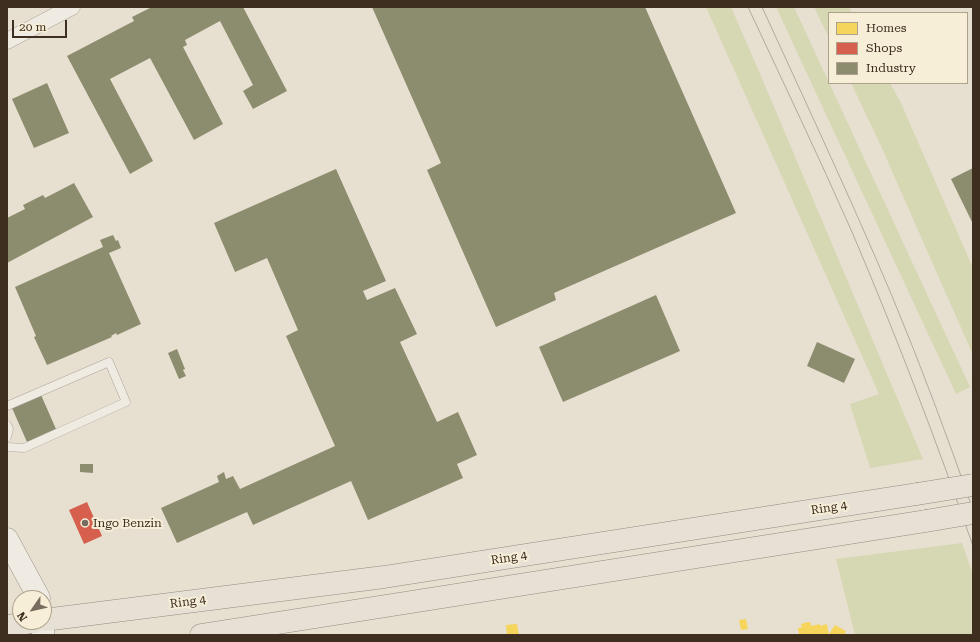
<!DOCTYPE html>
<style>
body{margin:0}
#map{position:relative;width:980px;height:642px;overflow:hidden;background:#e7e0d1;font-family:"Roboto Serif",serif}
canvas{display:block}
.frame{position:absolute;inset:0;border:8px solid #3d2e20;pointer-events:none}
.legend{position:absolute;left:828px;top:12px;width:140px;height:72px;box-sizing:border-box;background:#f7eed8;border:1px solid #ada18e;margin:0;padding:5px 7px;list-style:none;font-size:12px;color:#3d2e20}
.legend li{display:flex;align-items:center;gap:8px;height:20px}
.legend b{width:20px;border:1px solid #ada18e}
.north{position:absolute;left:12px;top:590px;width:40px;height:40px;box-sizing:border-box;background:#f7eed8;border:1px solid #ada18e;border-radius:50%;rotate:236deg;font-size:11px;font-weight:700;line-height:16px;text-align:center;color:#3d2e20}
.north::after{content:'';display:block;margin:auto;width:14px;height:18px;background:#786c5e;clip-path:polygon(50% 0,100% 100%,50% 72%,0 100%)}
.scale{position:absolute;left:12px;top:20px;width:55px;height:18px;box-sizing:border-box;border:2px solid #3d2e20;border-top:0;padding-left:5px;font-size:12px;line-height:14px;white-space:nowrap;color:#3d2e20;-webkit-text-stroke:3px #f7eed8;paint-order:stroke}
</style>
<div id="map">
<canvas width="980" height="642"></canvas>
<div class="frame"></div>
<ul class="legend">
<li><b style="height:11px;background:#f6d55c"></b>Homes</li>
<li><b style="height:11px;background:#d6604d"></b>Shops</li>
<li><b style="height:11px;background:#8c8c6e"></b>Industry</li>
</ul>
<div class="north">N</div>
<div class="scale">20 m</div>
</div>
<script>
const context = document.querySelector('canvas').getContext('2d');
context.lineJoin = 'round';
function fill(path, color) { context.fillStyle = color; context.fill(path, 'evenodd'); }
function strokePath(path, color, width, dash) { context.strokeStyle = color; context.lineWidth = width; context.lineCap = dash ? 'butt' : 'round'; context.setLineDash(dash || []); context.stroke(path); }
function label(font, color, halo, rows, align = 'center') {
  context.font = font + ' "Roboto Serif",serif'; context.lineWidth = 4; context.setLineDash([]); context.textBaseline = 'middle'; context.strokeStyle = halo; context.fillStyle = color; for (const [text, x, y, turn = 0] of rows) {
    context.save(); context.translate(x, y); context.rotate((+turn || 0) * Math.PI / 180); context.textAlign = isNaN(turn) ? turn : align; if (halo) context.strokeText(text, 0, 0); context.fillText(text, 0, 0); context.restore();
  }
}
const green = new Path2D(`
 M706,7H731L758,69L923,459L870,468L850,404L879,394Z
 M776,7H794L970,387L956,394Z
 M814,7H849L852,13H829V38Z
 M851,83H890L901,103L973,268V355L880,144Z
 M962,543L973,575V635H855L836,559Z`);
const homes = new Path2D(`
 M746,619L748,629L741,630L739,620Z
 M808,622L811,623V626L820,624V626L827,624L829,635H799L798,628L802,627L801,624Z
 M517,624L519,635H507L506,625Z
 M835,625L846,631L844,635H831L829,634Z`);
const shops = new Path2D(`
 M87,502L102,536L84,544L69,510Z`);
const industry = new Path2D(`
 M152,7H243L287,91L253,109L243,91L253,85L220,21L185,40L187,45L183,47L223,124L194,140L150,58L110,79L153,161L130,174L67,56L134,21L132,17Z
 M372,7H645L736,213L554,293L556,300L496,327L427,170L441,163Z
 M47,83L69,133L34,148L12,99Z
 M973,168V224L951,179Z
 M336,169L386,281L363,291L367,300L395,288L417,334L400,342L437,422L458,412L477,455L457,464L463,478L368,520L351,481L253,525L247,512L177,543L161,508L219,482L217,476L224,472L226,479L233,476L240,489L335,446L286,336L298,330L267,258L235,272L214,223Z
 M74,183L93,217L7,263V218L25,209L23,205L43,195L45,198Z
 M113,235L116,241L118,240L121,248L109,253L141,324L117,335L116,333L111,336L112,337L47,365L34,337L36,336L15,287L103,247L100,240Z
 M656,295L680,351L563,402L539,347Z
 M817,342L855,359L844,383L807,366Z
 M177,349L185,369L183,370L186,376L179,379L168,353Z
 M41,395L56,429L27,442L12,408Z
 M80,464H93V473L80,472Z`);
const lane = new Path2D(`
 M7,406L109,362L126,402L24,448L7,447
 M7,425L9,429L7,437`);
const street = new Path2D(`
 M7,41L72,7`);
const secondary = new Path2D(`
 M7,539L39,598
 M43,635V622`);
const primary = new Path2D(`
 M44,620L384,577L917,494
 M7,626L33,622
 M201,635L926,521`);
const tram = new Path2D(`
 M748,7C783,82 819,157 852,232C896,335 936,440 973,546
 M762,7C806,103 851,199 892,296C921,366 948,438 973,510`);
const primaryBridge = new Path2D(`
 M917,494L973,485
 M926,521L973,513`);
const markers = [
 [85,523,4,"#786c5e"]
];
const streetNames = [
 ["Ring 4",829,508,-9],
 ["Ring 4",509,558,-9],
 ["Ring 4",188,602,-7]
];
const poiNames = [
 ["Ingo Benzin",93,523]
];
fill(green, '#d6d7b3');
fill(homes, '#f6d55c');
fill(shops, '#d6604d');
fill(industry, '#8c8c6e');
strokePath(lane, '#ada599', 9);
strokePath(street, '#ada599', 17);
strokePath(secondary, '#9c958a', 23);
strokePath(primary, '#928b80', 23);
strokePath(lane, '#efebe3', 8);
strokePath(street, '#efebe3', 16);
strokePath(secondary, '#efebe3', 22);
strokePath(primary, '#e6e1d4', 22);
strokePath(tram, '#afaaa2', 1);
strokePath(primaryBridge, '#928b80', 23, []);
strokePath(primaryBridge, '#e6e1d4', 22);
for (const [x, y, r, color] of markers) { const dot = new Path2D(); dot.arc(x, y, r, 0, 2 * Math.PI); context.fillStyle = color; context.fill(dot); strokePath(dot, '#f7eed8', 1.5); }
label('12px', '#3d2e20', '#f7eed8', streetNames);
label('12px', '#3d2e20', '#f7eed8', poiNames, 'left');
</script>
